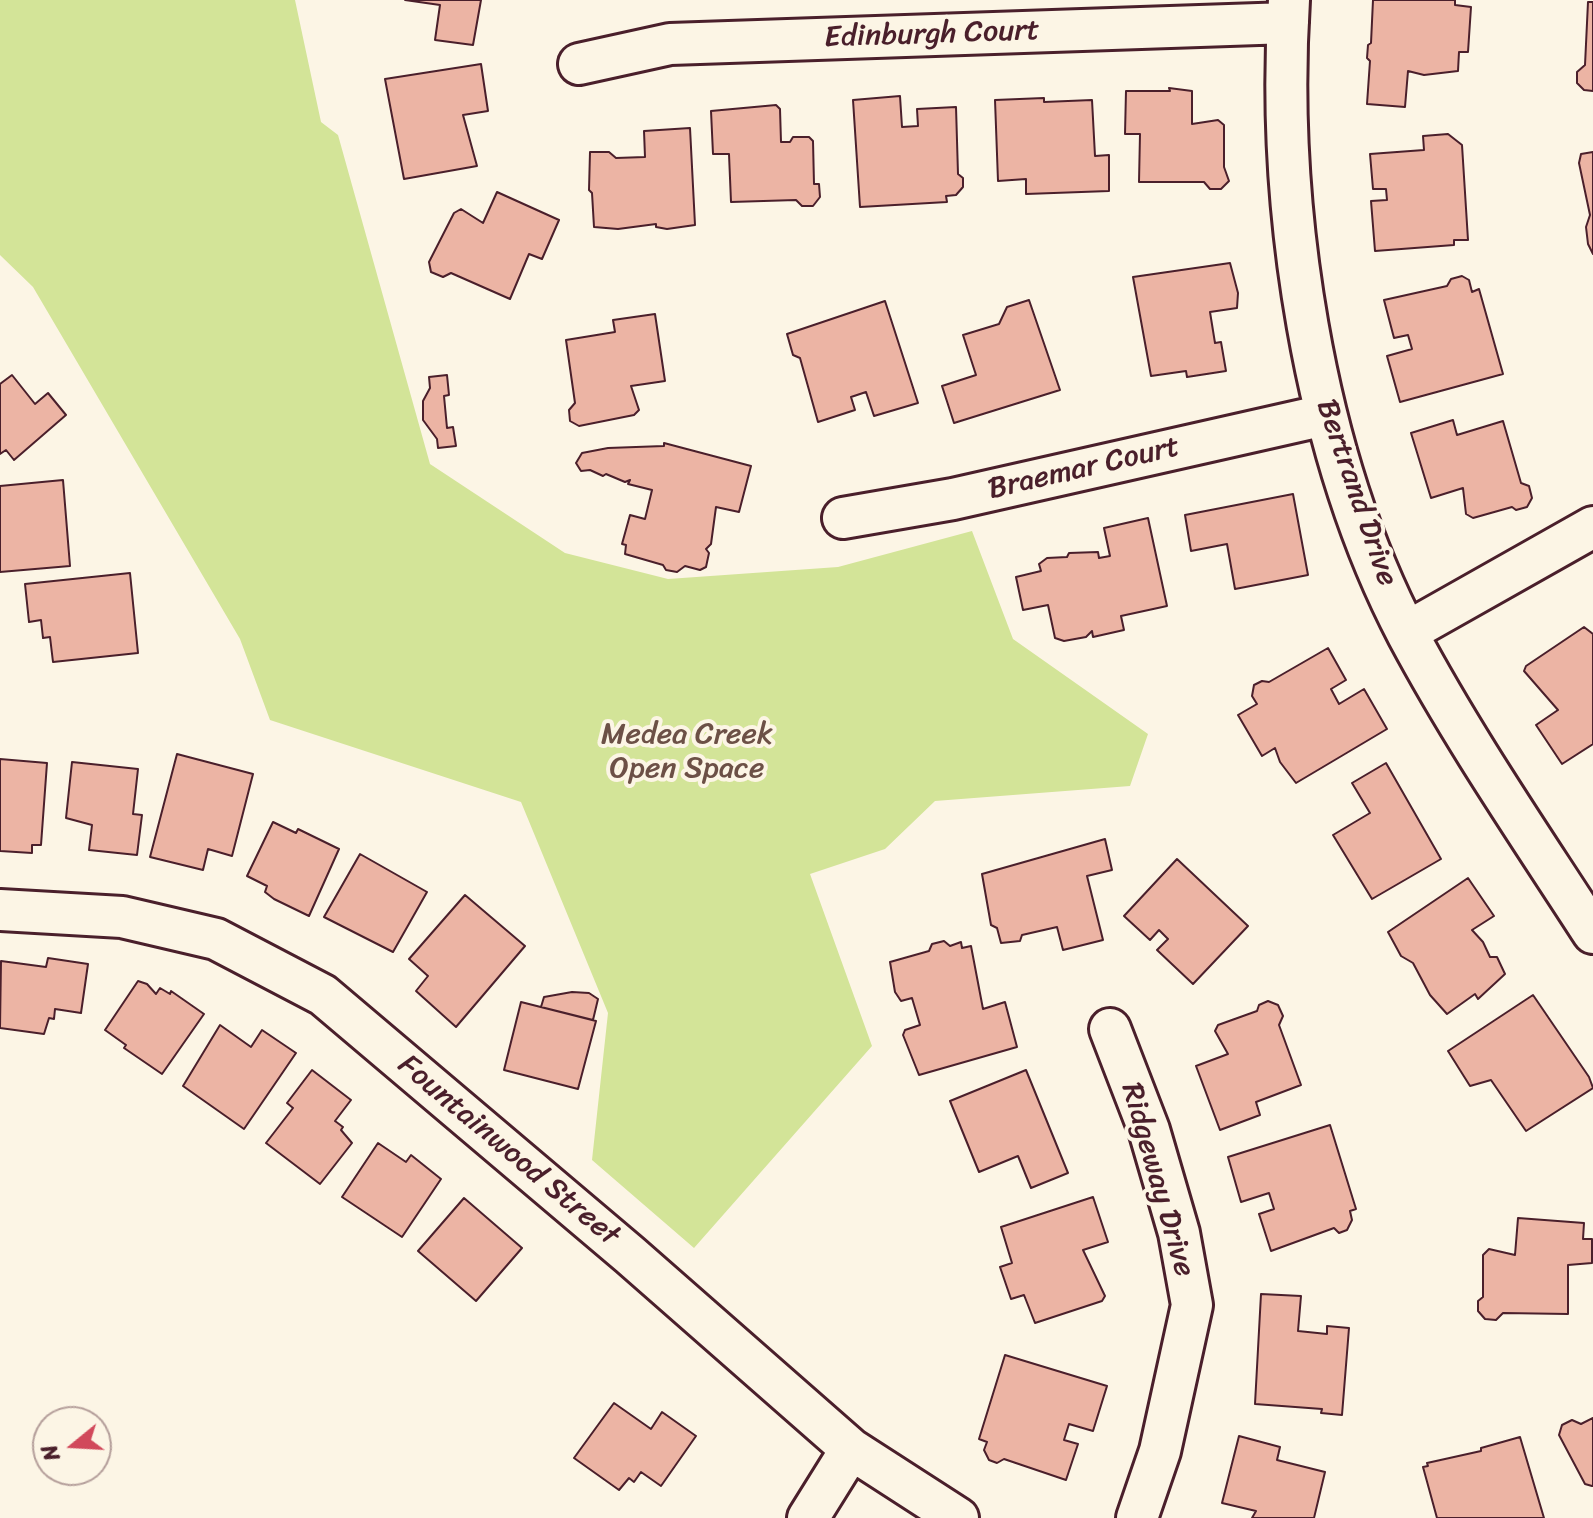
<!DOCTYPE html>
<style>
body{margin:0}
#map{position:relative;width:1593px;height:1518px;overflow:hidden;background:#fcf5e5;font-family:Sriracha,sans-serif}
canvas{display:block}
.north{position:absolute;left:32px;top:1406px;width:80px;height:80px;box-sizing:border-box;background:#fcf5e5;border:2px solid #b59f9b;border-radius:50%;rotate:252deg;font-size:22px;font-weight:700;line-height:32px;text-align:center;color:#4a1f2b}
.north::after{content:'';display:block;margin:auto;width:28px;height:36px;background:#d1495b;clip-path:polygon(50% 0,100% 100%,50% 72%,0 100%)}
</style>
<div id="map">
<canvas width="1593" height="1518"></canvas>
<div class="north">N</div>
</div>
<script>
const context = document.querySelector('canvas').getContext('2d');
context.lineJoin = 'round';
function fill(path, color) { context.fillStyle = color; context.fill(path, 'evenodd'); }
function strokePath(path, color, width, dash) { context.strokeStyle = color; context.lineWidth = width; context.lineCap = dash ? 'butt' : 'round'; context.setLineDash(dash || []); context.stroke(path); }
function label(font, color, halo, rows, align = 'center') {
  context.font = font + ' Sriracha,sans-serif'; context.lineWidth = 8; context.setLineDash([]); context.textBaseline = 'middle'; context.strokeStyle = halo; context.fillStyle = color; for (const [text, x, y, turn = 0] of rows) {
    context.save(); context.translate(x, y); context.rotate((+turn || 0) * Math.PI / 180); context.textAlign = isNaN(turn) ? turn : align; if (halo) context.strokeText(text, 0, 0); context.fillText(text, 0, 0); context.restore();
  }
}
const green = new Path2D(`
 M0,0H295L321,122L338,135L430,464L565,553L668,579L838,567L972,531L1013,639L1148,734L1130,786L935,801L885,849L810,874L872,1046L694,1248L592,1160L608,1013L521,802L270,720L240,639L33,287L0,255Z`);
const building = new Path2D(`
 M405,0H481L473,45L435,40L440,5Z
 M1373,0H1455V5L1471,7L1468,52H1459L1458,71L1424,75L1408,71L1405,107L1367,104L1370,61L1367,58L1368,45L1371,43Z
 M1588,2H1593V91L1584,90L1577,83V72L1585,65Z
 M481,64L488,111L463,115L477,166L404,179L385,79Z
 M1169,88L1192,91V124L1218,120L1224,125V167L1229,181L1221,189H1210L1204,182H1139L1140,134H1125L1126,91H1170Z
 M900,96L902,127L918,126L917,109L956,107L958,174L963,178V187L956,195L946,196L947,202L860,207L853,100Z
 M1044,98V102L1092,100L1095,156L1109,155V191L1026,194V179L998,181L995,100Z
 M776,105L780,109L781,142H790L793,137H809L813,141L814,184H819L820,197L813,206H802L796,200L731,202L729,154H713L711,111Z
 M690,128L695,225L667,229L656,227V224L618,229L594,227L592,193L589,190L590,152H609L616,158L645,157L644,131Z
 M1448,134L1462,145L1468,240H1454V245L1375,251L1371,201L1387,200L1386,189H1373L1370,154L1424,150L1423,136Z
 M1593,152V254L1588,244L1586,227L1590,215L1579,163L1581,154Z
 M497,192L559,220L542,259L529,254L510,299L451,273L443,277L431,272L429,262L454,213L461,209L483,223Z
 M1230,263L1238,293L1237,308L1210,312L1215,343L1221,342L1226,371L1187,377L1186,371L1151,376L1133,277Z
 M1462,276L1469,280L1472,292L1479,289L1503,374L1400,402L1387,356L1412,349L1408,335L1394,338L1384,300L1447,286L1451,279Z
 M1029,300L1060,390L954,423L942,386L976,375L963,335L999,324L1007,307Z
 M885,301L918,403L874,416L866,392L851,397L855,410L818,422L800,358L793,355L787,334Z
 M655,314L665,381L631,386L639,410L634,415L579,426L570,421L569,410L575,403L566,340L615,332L613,320Z
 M12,375L35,404L48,393L66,415L14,460L6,450L0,454V384Z
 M447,375L449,395L444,396L447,428L453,427L456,446L438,448L437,439L423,420V401L430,388L429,377Z
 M1453,420L1457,435L1503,421L1521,483L1529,486L1532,498L1527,507L1516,510L1512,507L1473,518L1466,514L1463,488L1431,498L1411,433Z
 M664,443L751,466L739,512L716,507L711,544L706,549L709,553L706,567L700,570L685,566L677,572L666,570L663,565L625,554L626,545L622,544L630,515L645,519L652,490L628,484L630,480L625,482L606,474L603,476L590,470L581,471L576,463L582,453L608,448L664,446Z
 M63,480L70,566L0,572V486Z
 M1293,494L1308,575L1235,589L1227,544L1191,551L1185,515Z
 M1148,518L1167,606L1121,616L1124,630L1093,637L1092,631L1086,637L1064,641L1055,638L1048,605L1023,610L1016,577L1041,571L1039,564L1047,558L1067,557L1069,553L1098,552L1099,558L1110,556L1104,528Z
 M130,573L138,653L53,662L50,637L43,638L41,620L29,622L25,584Z
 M1584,627L1593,634V744L1562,764L1536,725L1558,710L1524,671L1526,666Z
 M1328,648L1346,680L1331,689L1339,704L1364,689L1387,729L1296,783L1280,762L1275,748L1262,756L1238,715L1257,704L1252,696L1254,685L1262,681L1269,682Z
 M177,754L253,774L232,856L208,849L203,870L150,857Z
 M0,759L47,763L41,845H32V853L0,851Z
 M72,762L138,769L133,814L142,815L137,855L89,850L92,825L66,818Z
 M1386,763L1441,859L1372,899L1333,835L1370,813L1352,783Z
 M273,822L296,833L298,829L339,849L309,916L274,899L265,892L267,886L247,876Z
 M1105,839L1112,870L1087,876L1103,940L1063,950L1057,927L1022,935L1020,941L1001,943L997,928L991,925L982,874Z
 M360,854L427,892L393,952L324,917Z
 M1177,859L1248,926L1193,984L1157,950L1168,939L1159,930L1150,940L1124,916Z
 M1468,878L1494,916L1472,930L1483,942L1490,957H1497L1505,974L1478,999L1475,994L1447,1014L1430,995L1413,963L1401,956L1388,932Z
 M465,895L525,946L456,1027L416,991L428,976L409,959Z
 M944,941L950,946L961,942L962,948L971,946L983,1009L1005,1002L1017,1047L919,1075L903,1035L905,1030L920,1025L912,998L901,1001L895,992L890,962L929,951L932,944Z
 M48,958L88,964L81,1013L55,1009L54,1019L49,1018L44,1034L0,1028L1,961L46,967Z
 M138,981L147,984L156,994L160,988L170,994L171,991L204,1014L162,1074L124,1048L126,1045L105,1030Z
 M572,992L589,993L598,999L593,1020L541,1007L544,997Z
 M1533,995L1589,1077L1593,1088L1526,1131L1491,1080L1470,1086L1448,1051Z
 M1268,1001L1278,1005L1283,1016L1279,1025L1301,1085L1256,1102L1260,1115L1220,1130L1196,1066L1228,1054L1215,1031L1218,1025L1257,1011L1259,1005Z
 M521,1002L596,1021L578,1089L504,1070Z
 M220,1025L251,1047L262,1030L296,1053L244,1129L183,1086Z
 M312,1070L351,1100L335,1121L343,1127L341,1130L352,1143L320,1184L266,1143L293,1108L287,1103Z
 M1026,1070L1068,1173L1031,1188L1018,1156L979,1172L950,1101Z
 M1330,1125L1356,1209L1350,1211L1352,1220L1347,1230L1339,1233L1334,1228L1271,1251L1259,1214L1274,1209L1269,1193L1241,1202L1228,1157Z
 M378,1143L406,1162L411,1155L441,1179L402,1237L342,1197Z
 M1093,1197L1108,1242L1083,1250L1105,1296L1102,1301L1035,1323L1024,1295L1011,1299L1000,1267L1012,1263L1001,1227Z
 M464,1198L522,1248L476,1301L418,1251Z
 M1518,1218L1584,1223L1583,1239H1592V1263L1568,1265V1314L1503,1313L1496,1320L1485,1319L1478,1311V1301L1483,1297V1255L1489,1249L1515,1255Z
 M1261,1294L1301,1296L1298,1331L1327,1334V1326L1349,1328L1342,1415L1321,1413L1322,1409L1255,1404Z
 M1005,1355L1107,1386L1093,1431L1069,1424L1064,1440L1078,1444L1066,1480L1004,1459L997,1463L989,1460L984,1450L987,1442L979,1439Z
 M614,1403L651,1429L662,1412L696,1436L661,1486L641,1472L634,1482L629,1478L619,1490L574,1458Z
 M1593,1418V1486H1592L1585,1484L1559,1435L1562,1425L1572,1420L1581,1424Z
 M1239,1436L1280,1447L1277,1460L1325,1472L1314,1518H1252L1256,1511L1222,1503Z
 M1520,1437L1544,1518H1437L1423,1467L1428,1466L1427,1463L1481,1451V1448Z`);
const minor = new Path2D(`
 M1289,0C1276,204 1312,452 1408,635C1463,738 1529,834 1593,933
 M579,64L670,44L1288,23
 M843,518L953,499L1325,415
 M1407,632L1593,527
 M0,910L122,917L216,939L323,995L630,1255L851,1449L958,1518
 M1110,1029L1149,1130L1179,1233L1192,1305L1160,1451L1137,1518
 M808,1518L851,1449`);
const streetNames = [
 ["Edinburgh Court",932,35,-2],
 ["Braemar Court",1084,469,-13],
 ["Bertrand Drive",1356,493,71],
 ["Fountainwood Street",508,1151,40],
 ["Ridgeway Drive",1157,1180,74]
];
const parkNames = [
 ["Medea Creek",687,735],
 ["Open Space",687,769]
];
fill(green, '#d3e498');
fill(building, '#ecb4a4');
strokePath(building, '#4a1f2b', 2);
strokePath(minor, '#4a1f2b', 46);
strokePath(minor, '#fcf5e5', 40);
label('30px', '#4a1f2b', '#fcf5e5', streetNames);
label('30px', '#6c5046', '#fcf5e5', parkNames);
</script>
